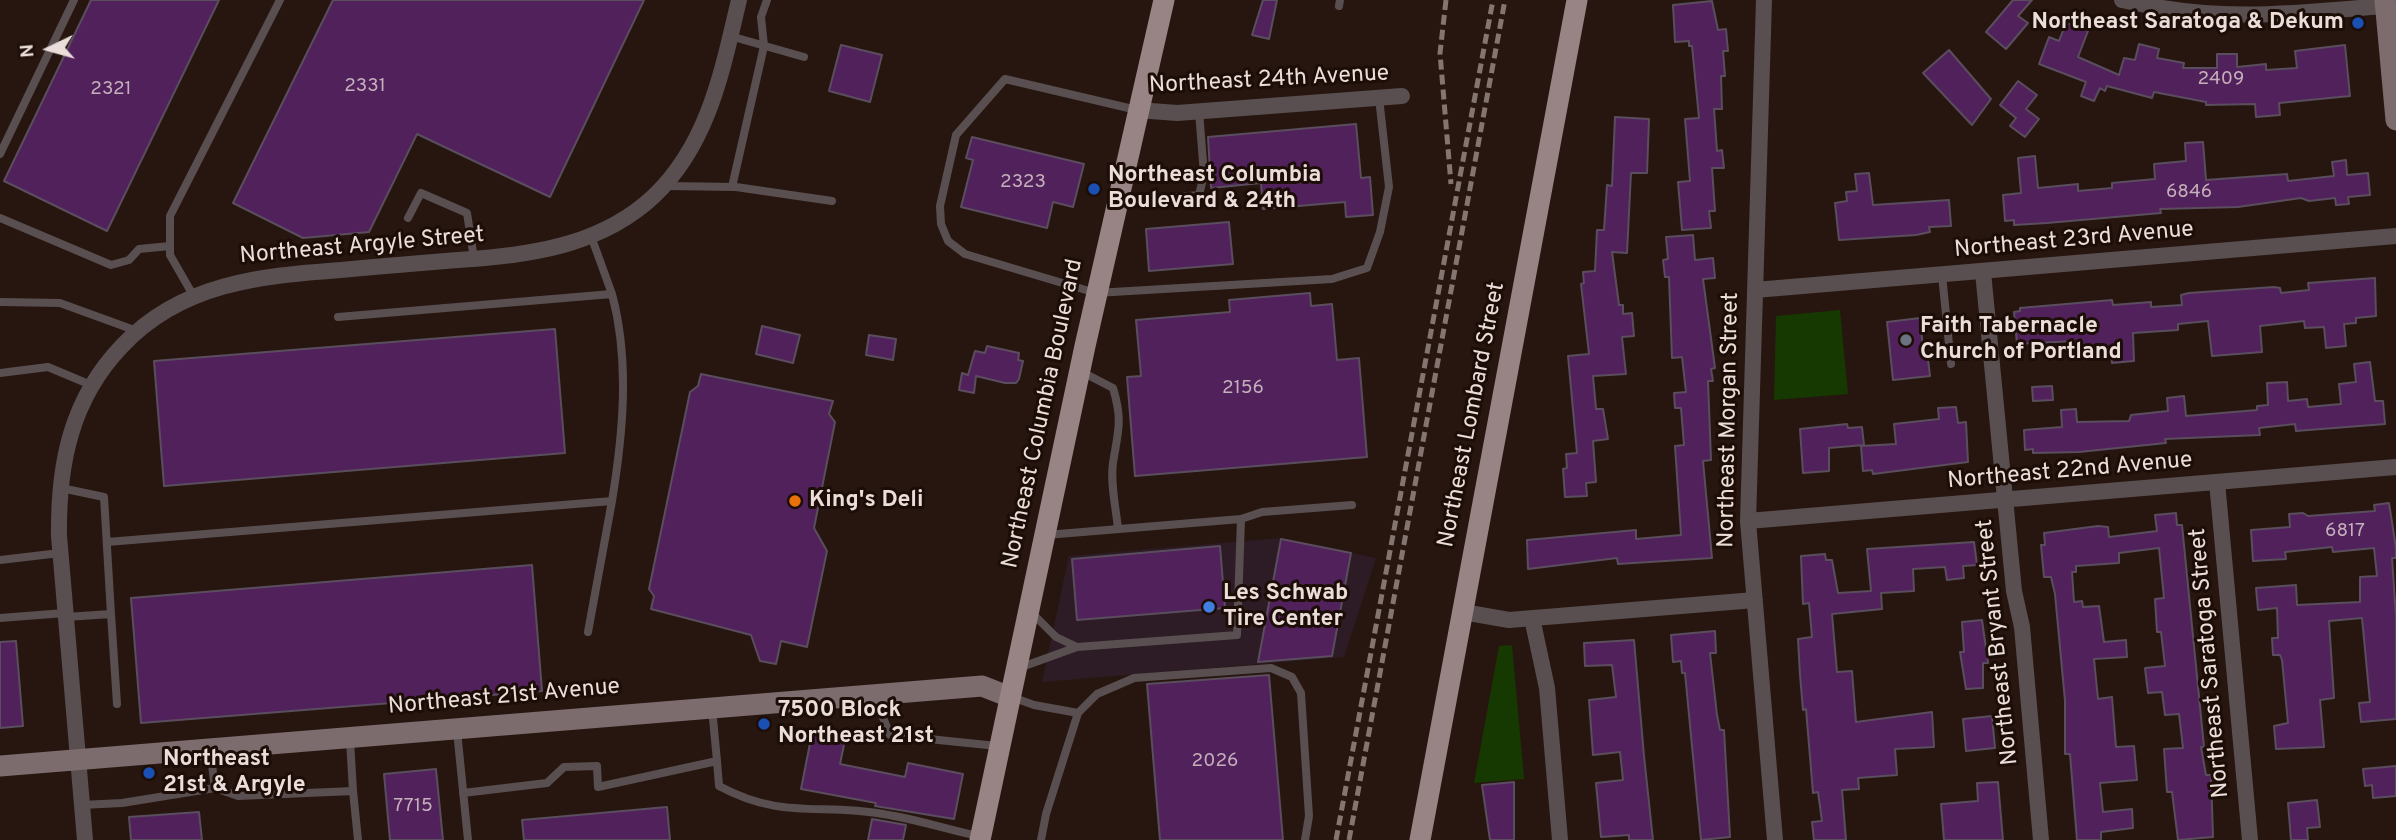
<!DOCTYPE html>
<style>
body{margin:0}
#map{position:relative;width:2396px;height:840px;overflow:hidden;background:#271610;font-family:Overpass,sans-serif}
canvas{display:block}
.north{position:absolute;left:14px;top:14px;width:70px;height:70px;-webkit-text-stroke:5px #1d0d07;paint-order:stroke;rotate:265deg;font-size:19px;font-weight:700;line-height:28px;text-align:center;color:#ebdeda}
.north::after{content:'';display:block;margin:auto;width:24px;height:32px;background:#ebdeda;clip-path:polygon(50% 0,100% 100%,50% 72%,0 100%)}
</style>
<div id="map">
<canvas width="2396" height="840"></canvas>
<div class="north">N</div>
</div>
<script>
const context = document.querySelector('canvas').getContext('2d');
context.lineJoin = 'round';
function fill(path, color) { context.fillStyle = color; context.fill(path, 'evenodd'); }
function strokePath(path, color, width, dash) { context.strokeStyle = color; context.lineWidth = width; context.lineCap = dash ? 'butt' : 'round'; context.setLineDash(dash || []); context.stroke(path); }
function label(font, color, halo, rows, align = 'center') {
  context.font = font + ' Overpass,sans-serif'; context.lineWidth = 6; context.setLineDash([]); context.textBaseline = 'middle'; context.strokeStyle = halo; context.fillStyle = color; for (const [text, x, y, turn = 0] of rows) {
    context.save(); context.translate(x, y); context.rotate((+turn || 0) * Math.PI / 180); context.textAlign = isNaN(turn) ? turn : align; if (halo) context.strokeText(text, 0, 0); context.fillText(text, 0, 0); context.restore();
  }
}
const commercial = new Path2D(`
 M1280,538L1376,558L1344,657L1042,682L1069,556Z`);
const green = new Path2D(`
 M1840,310L1848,394L1774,400L1776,316Z
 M1512,645L1524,779L1474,783L1499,646Z`);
const building = new Path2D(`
 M91,0H219L107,231L4,181Z
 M333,0H644L550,197L417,134L369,232L303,238L233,203Z
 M1263,0H1277L1269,39L1252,35Z
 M2013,0H2032L2018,16L2028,23L2006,49L1986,32Z
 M1712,1L1718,30L1726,29L1728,51H1723L1725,76H1721L1722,109H1714L1717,151L1722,150L1724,168H1712L1715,211H1709L1711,228L1682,230L1678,182L1690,181L1685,119L1699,118L1692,46H1689V41L1675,42L1673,5Z
 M2066,23L2088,31L2078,57L2119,75L2124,58L2135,60L2139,44L2159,49L2157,58L2184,63L2183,68H2217V54H2237V67L2266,64V70L2297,68L2295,51L2345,45L2350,96L2279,103L2280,115L2256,117L2255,104L2206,105V102L2154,92L2152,98L2107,86L2105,91L2100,88L2094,101L2081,96L2086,82L2039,64L2049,37L2059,41Z
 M841,45L882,55L870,102L829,91Z
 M1949,50L1991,99L1972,125L1923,73Z
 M2018,81L2037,95L2026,109L2039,119L2025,137L2010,126L2016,118L2000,105Z
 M1615,117L1649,119L1647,173H1631L1627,253L1612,252L1619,305H1623V314L1632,313L1634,336L1622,337L1626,374L1593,376L1596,409H1603L1608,439L1593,441L1596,482L1586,483L1587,496L1565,497L1563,469L1567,468L1566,454L1577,453L1568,356L1589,354L1581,284L1584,283L1583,272L1595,271L1597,230H1604L1607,185L1612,186Z
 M1356,124L1361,178L1370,177L1373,215L1346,217L1345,202L1263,209L1261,183L1211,188L1208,137Z
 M972,137L1084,164L1073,207L1053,202L1047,228L961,207L973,160L966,158Z
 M2203,142L2206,180L2287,174L2288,181L2334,176L2332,162L2346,160L2347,175L2368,173L2370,195L2348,197L2349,204L2336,205L2335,198L2309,201L2301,198L2238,207L2160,209L2161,213L2047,223L2014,225V220L2005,221L2003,195L2021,193L2018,158L2035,156L2038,188L2078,184V191L2112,188V183L2155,179L2154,164L2186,161L2185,143Z
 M1869,173L1873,205L1949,200L1951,226L1929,227L1930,232L1916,235L1839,240L1835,203L1847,201L1846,192L1857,191L1855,174Z
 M1229,222L1233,264L1149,271L1146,229Z
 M1693,235L1695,260L1713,258L1715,278L1703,279L1715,368L1711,369L1713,381H1708L1711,460L1703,461L1712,558L1618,564L1617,558L1528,569L1527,540L1636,530V539L1681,535L1675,446L1684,445L1681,408H1675L1674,393L1686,392L1682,357L1672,358L1669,277H1665L1663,260L1668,259L1666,237Z
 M2375,278L2376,316L2356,318V323L2344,324L2346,346L2326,348L2324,327L2305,328L2304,321L2260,326L2262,352L2212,356L2208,321L2178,324V330L2133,333L2134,361L2112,363L2111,352L2077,356L2075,341L2017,344L2014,312L2020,311V308L2112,300L2113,305L2151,302V307L2182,305L2181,295L2189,293L2274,287L2280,288L2281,293L2309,290L2308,283Z
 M1310,293L1311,306L1332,304L1337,360L1359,358L1367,457L1135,476L1127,377L1141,376L1136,320L1230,312L1229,300Z
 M1920,318L1924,359H1928L1930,376L1893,380L1887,322Z
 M762,326L800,335L793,363L756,354Z
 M555,329L565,453L164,486L154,361Z
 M869,335L896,339L893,360L866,355Z
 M987,346L1019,353L1018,360L1023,361L1019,379L1016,383H1005L976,376L974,393L959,390L962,373L968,375L975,351L985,353Z
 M2370,362L2375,401H2383L2385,424L2296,431L2295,424L2259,428L2260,435L2165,439L2166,443L2079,452L2033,453V449L2025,450L2024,430L2062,427L2061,410L2076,409L2077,422L2129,421L2131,415L2168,411L2167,398L2184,396L2186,416L2257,410V406L2268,405L2267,383L2287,382L2288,401L2307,399L2308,407L2341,404L2339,384L2356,382L2354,364Z
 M701,374L833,401L829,414L835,422L814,528L827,551L807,647L781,641L776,664L760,661L751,635L651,609L654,596L649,589L690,392L698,386Z
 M2052,386L2053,400L2033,401L2032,387Z
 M1956,407L1958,423L1966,422L1968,462L1873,474L1872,470L1863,471L1861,446L1896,444L1894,424L1939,419L1938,408Z
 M1847,424L1848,428L1862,427L1864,445L1829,448V471L1803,473L1800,429Z
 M2389,503L2396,548V558H2392L2396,617V719L2361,722L2359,703L2370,702L2362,618L2329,621L2334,698L2320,700L2324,747L2276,749L2274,726L2288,723L2282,660L2280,655H2273L2272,638H2278L2277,608L2258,610L2256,588L2296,585L2297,605L2360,602V577L2377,576L2374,548L2333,552L2332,547L2285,552L2286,559L2253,561L2251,530L2290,527L2289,514L2303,513L2308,516L2375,511L2374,505Z
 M2176,513L2177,525H2182L2204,747H2201L2206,775H2211L2213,837L2178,840L2172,792H2167L2164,749L2183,748L2179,714L2165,715L2162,692L2148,693L2145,668L2165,666L2161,632H2157L2155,599L2164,598L2159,548L2119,553V563L2076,566V572H2072L2074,602L2082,601L2083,607L2099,606L2104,642L2126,640L2127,657L2094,659L2098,699L2112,697L2116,747L2134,746L2137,780L2100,783L2103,812L2132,809L2133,828L2101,832V840H2077L2070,754H2065V701L2055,594L2051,577H2044L2041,545H2045L2044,533L2098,526L2108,527L2109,537L2157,531L2155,515Z
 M1281,539L1351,553L1332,656L1258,662Z
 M1974,542L1977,565L1963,566L1964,578L1947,580L1945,567L1913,569L1914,591L1881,593L1882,609L1832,614L1837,672L1852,671L1856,722L1932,712L1934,747L1895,749L1897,775L1858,778L1859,789L1842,790L1846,840H1814L1812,822L1822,821L1818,792L1813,793L1806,709L1803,710L1800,675L1798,639L1812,637L1809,603L1803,604L1801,556L1825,554L1826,560H1832L1838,593L1871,591L1867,549Z
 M1220,546L1225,608L1077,620L1072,559Z
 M532,565L542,691L141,723L131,598Z
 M1982,620L1988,663H1983V688L1966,689L1960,652H1964L1962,622Z
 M1715,631L1716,653H1710L1717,715L1720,730H1724L1730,837L1701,840L1685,673H1682L1681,661L1673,662L1671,635Z
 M1634,640L1644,756L1653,840H1629V835L1601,837L1596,783L1623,780L1620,752L1593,755L1589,700L1616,697L1612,665L1585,666L1584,643Z
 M16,641L23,726L0,728V642Z
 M1269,675L1283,840H1160L1147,684Z
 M1992,716L1995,748L1966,751L1963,719Z
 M813,728L846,735L840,764L905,777L908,763L963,774L954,819L875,806L876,803L801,789Z
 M2396,766V796L2373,798L2372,785L2365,786L2363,769Z
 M436,769L443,840H390L384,774Z
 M1514,782V840H1490L1482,785Z
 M1998,782L2003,840H1944L1941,804L1978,801L1977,783Z
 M2317,800L2320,827L2307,828L2308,840H2291L2288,803Z
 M667,807L670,840H524L522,820Z
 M199,812L202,840H131L129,817Z
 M872,819L906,825L903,840H868Z`);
const lane = new Path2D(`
 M1339,6L1340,0
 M730,36L804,57
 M1137,110L1005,79L956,135L940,206L941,224L948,241L965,254L1096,293L1332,279L1367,268L1380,232L1389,187L1379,98
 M0,154L74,0
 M666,186L736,187L832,201
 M732,187L764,46L761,17L767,0
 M1120,202L1199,195L1204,175L1199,111
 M0,218L111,265L129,260L139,249L170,246
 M408,218L421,193L467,213L474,259
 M591,236L612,294
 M1942,275L1951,364
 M193,295L170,255V216L280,0
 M0,302L60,303L137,331
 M1082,372L1113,388C1123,421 1118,431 1113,463C1110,483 1116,508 1118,529
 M0,373L48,367L91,385
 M61,488L104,497L111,614
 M1241,519L1262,512L1352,505
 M107,542L612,501C623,434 630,361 612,294L338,317
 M0,560L60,553
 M1032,613L1056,637L1077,647
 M66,617L111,614L117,704
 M0,618L65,613
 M588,632L612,501
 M1019,668L1077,647L1237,635L1241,519L1046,535
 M1012,697L1034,705L1078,713L1046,814L1041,840
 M875,698L890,735L997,746
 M712,708L717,761
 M1078,713L1097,694L1134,678L1271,668L1292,677L1301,693L1309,816L1305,840
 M457,731L468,840
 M210,749L215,788L238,796L353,791L350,740
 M353,791L358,840
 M463,793L547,783L564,767L597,766L598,787L717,761L719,786C782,820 819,803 883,814C915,819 946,829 978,836
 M82,805L122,803L215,788`);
const street = new Path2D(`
 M1764,0L1748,521L1775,840
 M2122,0C2222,24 2296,13 2396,5
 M1138,110L1177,113L1402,96
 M1983,272L2014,591L2022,627L2041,840
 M1755,290L2396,236
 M2217,482L2250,840
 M1748,521L2396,467
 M1463,612L1509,620L1755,600
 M1532,618L1547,688L1560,840
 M85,840L59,536C58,464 71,399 122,346C181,283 260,276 341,270C385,266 429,262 473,259C538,254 604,243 654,196C709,143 722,71 739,0`);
const secondary = new Path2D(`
 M2385,0L2396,120
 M0,766L982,686L1010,697`);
const primary = new Path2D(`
 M980,840L1085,346L1164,0
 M1420,840L1577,0`);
const rail = new Path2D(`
 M1446,0L1440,53L1451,184
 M1336,840L1493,0
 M1349,840L1505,0`);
const markers = [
 [2358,23,7,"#1a4fb4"],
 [1094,189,7,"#1a4fb4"],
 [1906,340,7,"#6b7280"],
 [795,501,7,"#e8710a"],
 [1209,607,7,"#3f7fe0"],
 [764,724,7,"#1a4fb4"],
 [149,773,7,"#1a4fb4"]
];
const numberNames = [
 ["2409",2221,80],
 ["2331",365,87],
 ["2321",111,90],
 ["2323",1023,183],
 ["6846",2189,193],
 ["2156",1243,389],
 ["6817",2345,532],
 ["2026",1215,762],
 ["7715",413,807]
];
const poiNames = [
 ["Northeast Saratoga & Dekum",2344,23,"right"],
 ["Northeast Columbia",1108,176],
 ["Boulevard & 24th",1108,202],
 ["Faith Tabernacle",1920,327],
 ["Church of Portland",1920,353],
 ["King's Deli",809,501],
 ["Les Schwab",1223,594],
 ["Tire Center",1223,620],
 ["7500 Block",778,711],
 ["Northeast 21st",778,737],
 ["Northeast",163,760],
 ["21st & Argyle",163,786]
];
const streetNames = [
 ["Northeast 24th Avenue",1269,81,-3],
 ["Northeast 23rd Avenue",2074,241,-5],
 ["Northeast Argyle Street",362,247,-5],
 ["Northeast Columbia Boulevard",1044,414,-78],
 ["Northeast Lombard Street",1473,415,-79],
 ["Northeast Morgan Street",1730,420,-89],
 ["Northeast 22nd Avenue",2070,472,-5],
 ["Northeast Bryant Street",1999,642,-96],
 ["Northeast Saratoga Street",2211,663,-95],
 ["Northeast 21st Avenue",504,698,-5]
];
fill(commercial, '#2d1c25');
fill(green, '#163901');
fill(building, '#51215c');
strokePath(building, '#5a4d5d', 2);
strokePath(lane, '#594f50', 8);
strokePath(street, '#594f50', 16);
strokePath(secondary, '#7c6c6e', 21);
strokePath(primary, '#988385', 21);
strokePath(rail, '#847570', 5, [10, 5]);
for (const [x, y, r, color] of markers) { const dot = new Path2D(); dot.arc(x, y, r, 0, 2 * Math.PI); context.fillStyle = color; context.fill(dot); strokePath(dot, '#1d0d07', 2.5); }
label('19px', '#c4afba', null, numberNames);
label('bold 23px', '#ebdeda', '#1d0d07', poiNames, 'left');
label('23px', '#ebdeda', '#1d0d07', streetNames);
</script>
